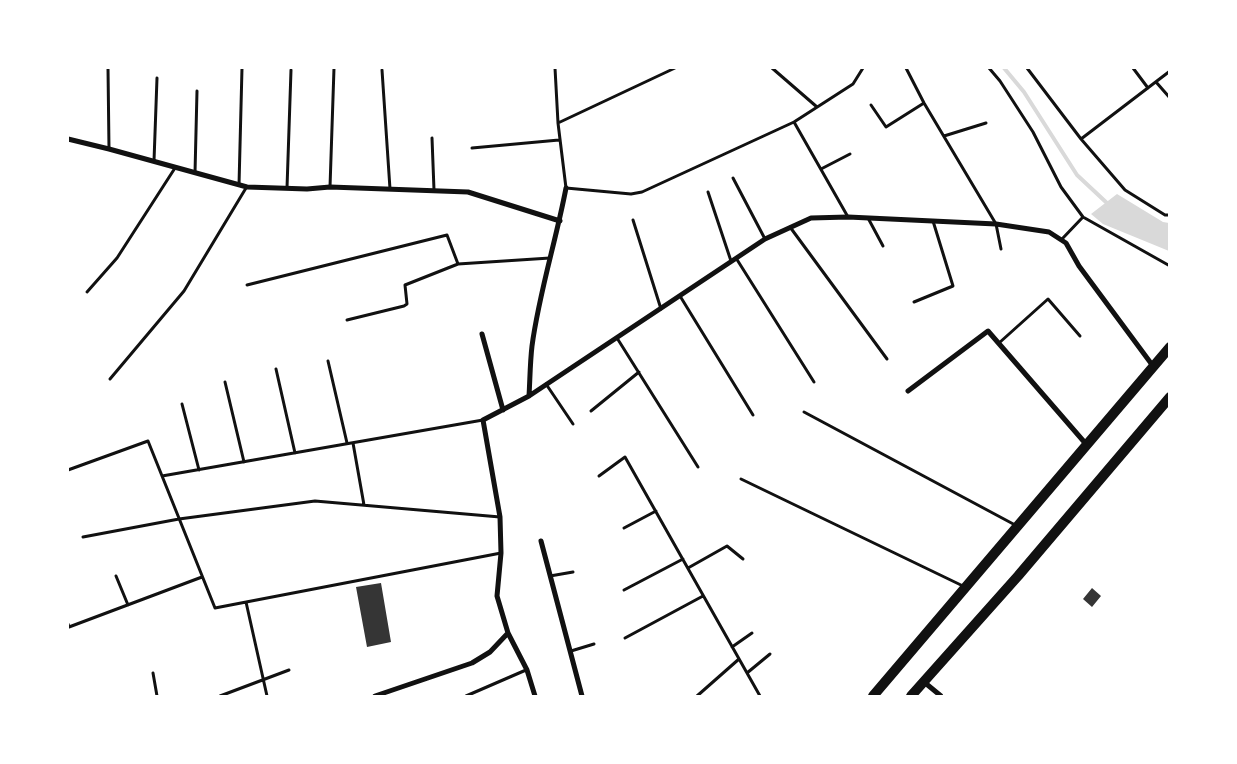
<!DOCTYPE html>
<style>
body{margin:0}
#map{position:relative;width:1237px;height:764px;overflow:hidden;background:#fff;font-family:Rubik,sans-serif}
canvas{display:block}
.frame{position:absolute;inset:0;border:69px solid #fff;pointer-events:none}
</style>
<div id="map">
<canvas width="1237" height="764"></canvas>
<div class="frame"></div>
</div>
<script>
const context = document.querySelector('canvas').getContext('2d');
context.lineJoin = 'round';
function fill(path, color) { context.fillStyle = color; context.fill(path, 'evenodd'); }
function strokePath(path, color, width, dash) { context.strokeStyle = color; context.lineWidth = width; context.lineCap = dash ? 'butt' : 'round'; context.setLineDash(dash || []); context.stroke(path); }
const water = new Path2D(`
 M1117,194L1163,222L1169,223V251L1103,224L1091,214Z`);
const stream = new Path2D(`
 M1004,68L1024,92L1077,175L1108,204`);
const building = new Path2D(`
 M381,583L391,642L367,647L356,587Z
 M1092,588L1101,596L1092,607L1083,599Z`);
const service = new Path2D(`
 M108,68L109,149
 M555,68L558,123L566,188L631,194L642,192L794,122L853,84L863,68
 M772,68L817,107
 M906,68L924,103L996,224L1001,249
 M989,68L1000,81L1033,132L1061,187L1083,217L1170,266
 M1027,68L1081,139L1125,190L1165,215H1170
 M1133,68L1148,88
 M382,70L390,189
 M1156,82L1170,98
 M871,105L886,127L924,103
 M794,122L848,217
 M558,123L675,68
 M944,136L986,123
 M432,138L434,190
 M1081,139L1170,71
 M472,148L559,140
 M154,161L157,78
 M821,169L850,154
 M195,173L197,91
 M733,178L765,239
 M239,185L242,68
 M330,187L334,68
 M287,188L291,70
 M708,192L731,261
 M868,218L883,246
 M633,220L661,309
 M790,227L887,359
 M1062,239L1083,217
 M736,258L814,382
 M247,285L447,235L458,264L550,258
 M87,292L117,258L175,168
 M680,296L753,415
 M914,302L953,286L933,221
 M347,320L404,306L407,304L405,285L458,264
 M617,338L698,467
 M999,343L1048,299L1080,336
 M328,361L347,443
 M276,369L295,453
 M110,379L184,291L246,188
 M225,382L244,462
 M546,384L573,424
 M182,404L199,470
 M591,411L639,372
 M804,412L1017,526
 M353,443L364,505
 M68,470L148,441L215,608L501,553
 M162,476L483,420
 M599,476L625,457L760,696
 M741,479L963,586
 M624,528L656,511
 M83,537L179,519L315,501L500,517
 M688,568L727,546L743,559
 M116,576L128,605
 M550,576L573,572
 M624,590L683,559
 M246,602L267,696
 M68,624L69,627L202,577
 M625,638L703,596
 M732,647L752,633
 M571,651L594,644
 M153,673L157,696
 M747,673L770,654
 M220,696L289,670
 M466,696L526,670
 M697,696L739,659`);
const minor = new Path2D(`
 M68,139L109,149L247,187L307,189L330,187L468,192L560,221
 M482,334L503,410
 M908,391L988,331L1086,444
 M529,396C530,380 530,363 532,346C539,293 556,241 566,188
 M541,541L582,696
 M924,682L941,696
 M375,696L472,663L490,652L508,633
 M535,696L527,670L508,633L497,596L501,553L500,517L483,420L529,396L765,239L811,218L848,217L996,224L1049,232L1066,243L1079,266L1153,366`);
const trunk = new Path2D(`
 M873,696L1170,347
 M911,696L1018,576L1170,397`);
fill(water, '#d9d9d9');
strokePath(stream, '#d9d9d9', 4);
fill(building, '#353535');
strokePath(service, '#111', 3);
strokePath(minor, '#111', 5);
strokePath(trunk, '#111', 10);
</script>
